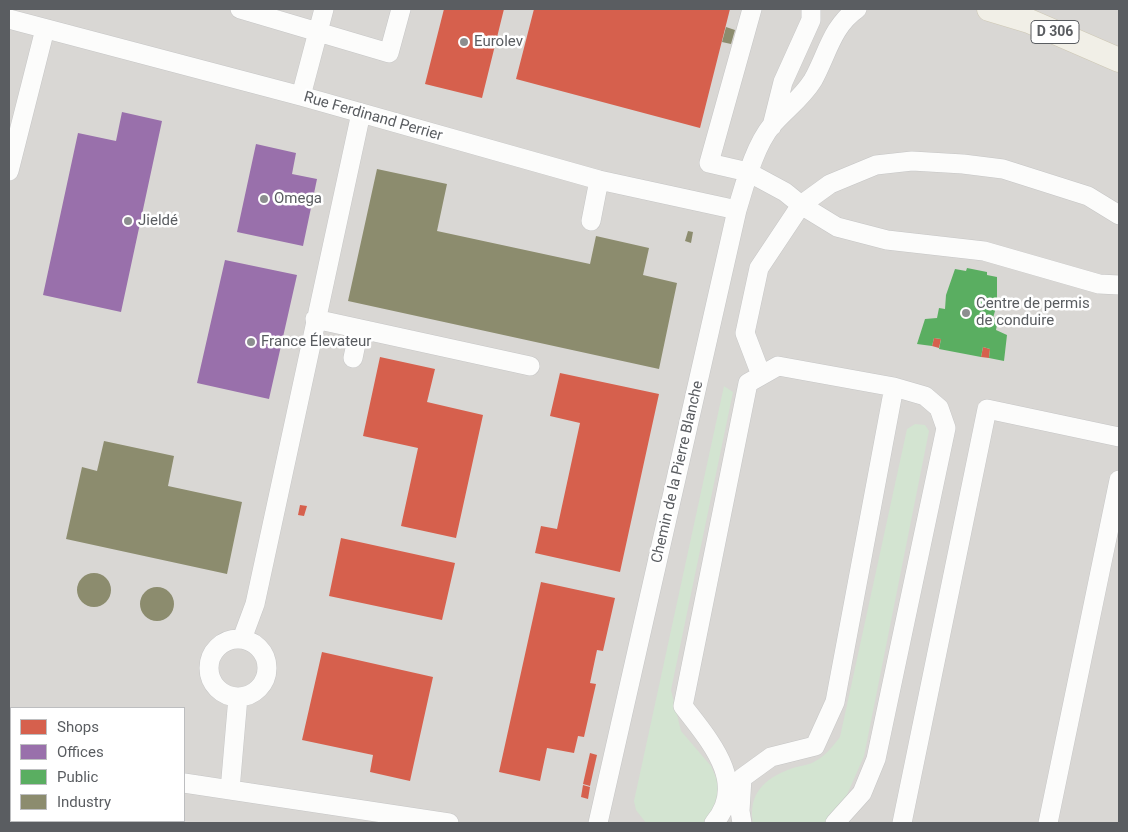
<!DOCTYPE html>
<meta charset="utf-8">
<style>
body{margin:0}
#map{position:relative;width:1128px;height:832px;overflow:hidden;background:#e9e8e4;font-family:Roboto,sans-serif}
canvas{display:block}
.frame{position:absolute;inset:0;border:10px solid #5a5d61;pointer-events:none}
.legend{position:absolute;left:10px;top:707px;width:175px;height:115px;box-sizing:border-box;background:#fff;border:1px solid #bdbec0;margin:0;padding:6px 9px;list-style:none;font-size:15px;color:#5a5d61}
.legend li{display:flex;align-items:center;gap:10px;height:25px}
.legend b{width:25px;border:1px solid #bdbec0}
</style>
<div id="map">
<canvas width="1128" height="832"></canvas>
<div class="frame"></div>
<ul class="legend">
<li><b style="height:14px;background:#d6604d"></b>Shops</li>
<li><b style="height:14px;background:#9970ab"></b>Offices</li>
<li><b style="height:14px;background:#5aae61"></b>Public</li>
<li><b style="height:14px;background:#8c8c6e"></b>Industry</li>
</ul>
</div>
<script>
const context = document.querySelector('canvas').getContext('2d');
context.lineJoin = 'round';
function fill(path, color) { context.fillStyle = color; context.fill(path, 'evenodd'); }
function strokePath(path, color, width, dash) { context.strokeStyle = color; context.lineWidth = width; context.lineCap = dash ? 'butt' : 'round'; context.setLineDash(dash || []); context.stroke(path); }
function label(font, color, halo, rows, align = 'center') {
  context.font = font + ' Roboto,sans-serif'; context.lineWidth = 5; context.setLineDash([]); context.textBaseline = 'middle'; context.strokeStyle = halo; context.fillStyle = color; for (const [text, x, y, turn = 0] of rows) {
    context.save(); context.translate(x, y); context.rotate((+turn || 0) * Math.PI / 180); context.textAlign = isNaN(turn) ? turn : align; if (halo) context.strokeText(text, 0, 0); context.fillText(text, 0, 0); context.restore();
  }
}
const industrial = new Path2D(`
 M9,9H1119V823H9ZM11,708H184V821H11Z`);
const green = new Path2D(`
 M724,386L733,392L671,690L681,731L711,766L718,782L719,799L706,823H646L636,810L634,801Z
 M915,424L925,425L929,431L864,756L839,813L823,823H753C748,794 764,779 790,769C797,766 805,766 812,763C825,757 832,747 840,737L907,429Z`);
const shops = new Path2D(`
 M444,9H504L482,98L425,84Z
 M534,9H730L700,128L516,79Z
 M934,338L941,339L939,348L932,346Z
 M983,347L990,349L989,358L981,357Z
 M380,357L435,369L427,402L483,415L456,538L401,526L418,448L363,436Z
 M560,373L659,394L620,572L535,553L541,526L557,529L580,423L550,416Z
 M300,505L307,506L304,516L298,515Z
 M341,538L455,563L442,620L329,596Z
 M541,582L615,598L603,651L597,650L590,683L596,684L584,737L578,736L574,753L547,748L540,781L499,772Z
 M322,652L433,677L410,781L370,772L373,755L302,740Z
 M590,753L597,755L590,786L583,784Z
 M583,785L590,787L588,799L581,797Z`);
const offices = new Path2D(`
 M122,112L162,121L121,312L43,295L78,133L116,141Z
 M256,144L296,153L292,174L317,179L303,246L237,232Z
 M225,260L297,275L269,399L197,383Z`);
const public = new Path2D(`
 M967,268L987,272V275L997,277V304L993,318L998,319L996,330L1007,335L1004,361L989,358L990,349L983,347L981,357L939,349L941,339L934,338L932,346L917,344L925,319L937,318L939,308L945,309L946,295L955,269L966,271Z`);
const industry = new Path2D(`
 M726,27L735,30L731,44L722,42Z
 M377,169L447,184L437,231L590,264L596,236L649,248L643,275L677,283L659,369L348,301Z
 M688,231L693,232L691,243L685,241Z
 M104,441L174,456L168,486L242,502L227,574L66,539L82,467L97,471Z
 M77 590a17 17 0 1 1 34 0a17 17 0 1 1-34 0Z
 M140 604a17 17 0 1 1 34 0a17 17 0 1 1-34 0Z`);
const minor = new Path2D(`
 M240,9L389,53L401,9
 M752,9L709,163L748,172L785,192L801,205L837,227L887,240L984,251L1099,284L1119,285
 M9,19L301,96L599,180L737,210
 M301,96L324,9
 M772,126L783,82L811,20V9
 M9,171L45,29
 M591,221L599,180
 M315,319L530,366
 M353,358L359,329
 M761,375L745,333L759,268L801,205L830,184L876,165L912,161L963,164L1003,169L1088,196L1119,215
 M242,639L255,604L361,113
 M209 668a29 29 0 1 1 58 0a29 29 0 1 1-58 0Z
 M9,756H11
 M184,783L449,823
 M230,790L238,697
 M55,823V821
 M598,823L737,210C745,184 754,147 772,125C786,109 802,98 813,80C827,55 832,26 857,9
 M714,823C749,783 708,739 683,706L748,383L778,366L894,387L925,396L939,408L946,428L876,759L862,793L835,823
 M742,823L740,811L742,778L771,757L815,746L835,702L894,387
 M902,823L987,409L1119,437
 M1048,823L1119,480`);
const major = new Path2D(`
 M989,9L1029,21L1119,60`);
const markers = [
 [464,42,5,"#8c8e8f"],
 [264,199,5,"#8c8e8f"],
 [128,221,5,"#8c8e8f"],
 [966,313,5,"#8c8e8f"],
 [251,342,5,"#8c8e8f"]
];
const shields = [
 [1055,32,48]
];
const shieldNames = [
 ["D 306",1055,32]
];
const poiNames = [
 ["Eurolev",474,42],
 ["Omega",274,199],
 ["Jieldé",138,221],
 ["Centre de permis",976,304],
 ["de conduire",976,321],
 ["France Élevateur",261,342]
];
const streetNames = [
 ["Rue Ferdinand Perrier",373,117,16],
 ["Chemin de la Pierre Blanche",678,472,-77]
];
fill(industrial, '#d9d7d4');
fill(green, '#d3e4d1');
fill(shops, '#d6604d');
fill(offices, '#9970ab');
fill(public, '#5aae61');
fill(industry, '#8c8c6e');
strokePath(minor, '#c6c6c6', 20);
strokePath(major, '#cec8b5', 25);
strokePath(minor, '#fcfcfb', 19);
strokePath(major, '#f1efe7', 24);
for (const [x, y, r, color] of markers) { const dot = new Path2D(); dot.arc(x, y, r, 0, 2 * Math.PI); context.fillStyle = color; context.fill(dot); strokePath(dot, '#fff', 2); }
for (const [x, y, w] of shields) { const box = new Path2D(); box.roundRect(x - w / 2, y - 11.5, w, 23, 4); context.fillStyle = '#fff'; context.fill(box); strokePath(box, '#5a5d61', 1); }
label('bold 14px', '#5a5d61', null, shieldNames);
label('15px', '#5a5d61', '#fff', poiNames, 'left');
label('15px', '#5a5d61', '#fff', streetNames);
</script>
